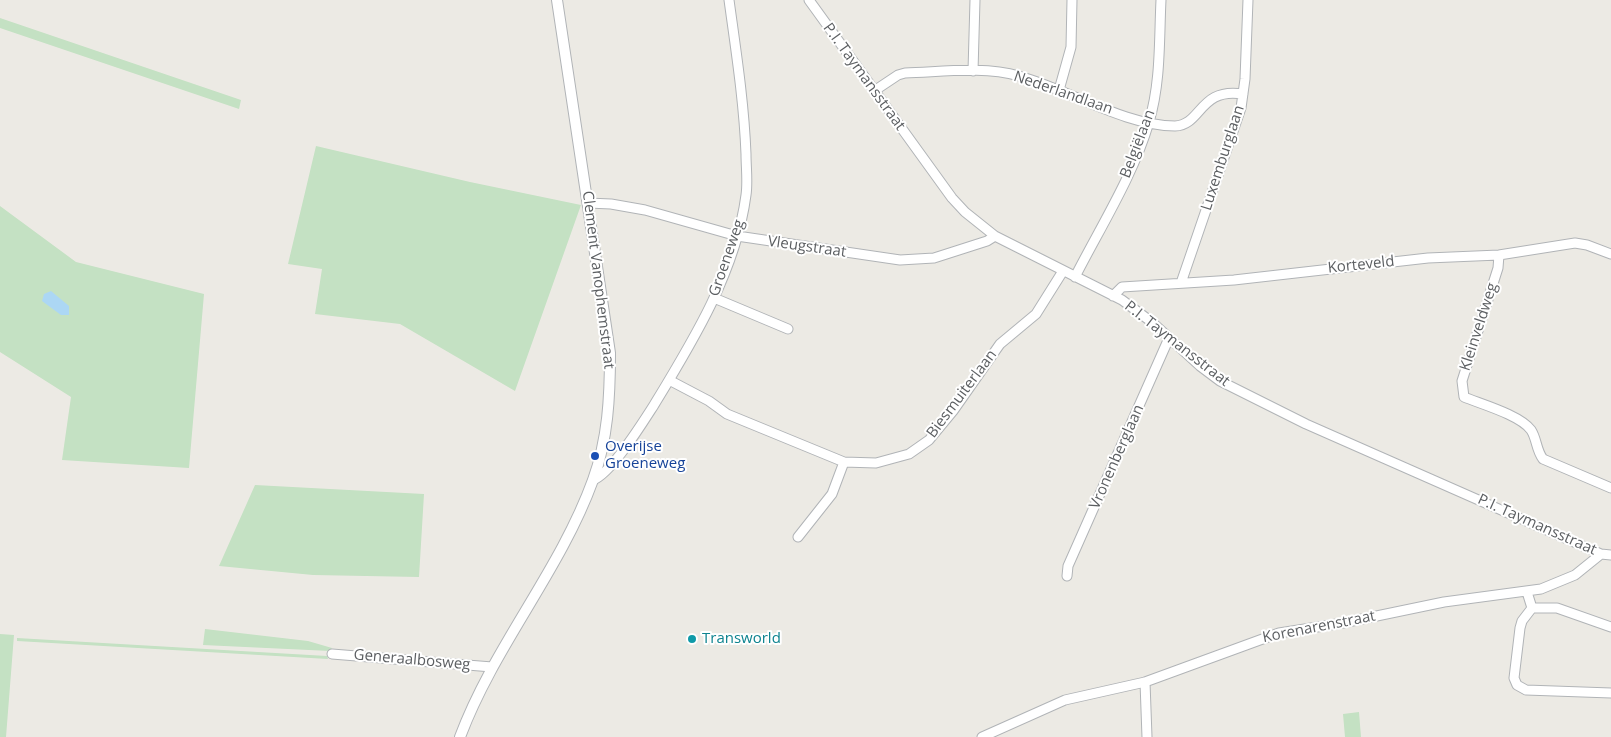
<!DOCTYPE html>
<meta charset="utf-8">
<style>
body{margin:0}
canvas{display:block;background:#eceae4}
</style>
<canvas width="1611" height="737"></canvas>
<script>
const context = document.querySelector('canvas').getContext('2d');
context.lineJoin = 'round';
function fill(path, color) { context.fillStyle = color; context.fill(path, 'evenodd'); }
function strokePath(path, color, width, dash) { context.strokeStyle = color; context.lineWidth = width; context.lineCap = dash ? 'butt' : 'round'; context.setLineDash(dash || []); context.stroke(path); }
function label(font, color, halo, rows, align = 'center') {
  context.font = font + ' "Open Sans",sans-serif'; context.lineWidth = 4; context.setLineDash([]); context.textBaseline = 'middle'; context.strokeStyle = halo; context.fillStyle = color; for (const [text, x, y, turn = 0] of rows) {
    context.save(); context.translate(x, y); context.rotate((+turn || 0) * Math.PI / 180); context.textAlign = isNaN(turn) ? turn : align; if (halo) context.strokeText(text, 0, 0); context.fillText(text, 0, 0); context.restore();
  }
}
const green = new Path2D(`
 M0,18L241,100L239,109L0,28Z
 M316,146L470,182L581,205L515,391L400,324L315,314L322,269L288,264Z
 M0,206L76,262L204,294L189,468L62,460L71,397L0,352Z
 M255,485L424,494L419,577L313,575L219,566Z
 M205,629L308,641L332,648L330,651L203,645Z
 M0,634L14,635L6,737H0Z
 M17,638L327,656L328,659L17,641Z
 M1359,712L1361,737H1345L1343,714Z`);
const water = new Path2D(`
 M51,291L69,306V315H61L42,301L44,294Z`);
const minor = new Path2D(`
 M809,0L952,198L965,212L995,236L1122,300L1153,323L1200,366L1220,381L1306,424L1601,554L1611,555
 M973,71L975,0
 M1059,90L1071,47L1072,0
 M874,91L898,75L905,73C942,72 983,66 1019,76C1067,89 1126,126 1175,126C1202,125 1199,87 1243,94
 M588,203L611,204L645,210L737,236L900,260L934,258L987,241L995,236
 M1499,255L1498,268L1462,381L1464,397C1481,404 1520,415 1531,430C1537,439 1536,450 1543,459L1611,488
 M1075,277C1100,228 1134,174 1149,122C1161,82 1159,40 1161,0
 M1181,283L1241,108L1245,79L1248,0
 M1113,296L1122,287L1234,280L1428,258L1499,255L1575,243L1587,245L1611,254
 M714,298L788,329
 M669,380L709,401L727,414L844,462L876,463L909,454L929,440L953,411L1000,344L1036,314L1063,271
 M593,480C611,474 643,422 654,405C693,341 736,271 746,195C748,182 746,168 746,154C744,102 736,51 729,0
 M798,537L832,494L844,462
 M1067,576L1068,566L1169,338
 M1527,592L1532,608L1522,621L1520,628L1514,678L1517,685L1526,690L1611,693
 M1532,608H1557L1611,627
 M332,654L492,667
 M1145,682L1147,737
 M982,737L1065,700L1145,682L1279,633L1343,623L1444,602L1541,589L1575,575L1601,554`);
const tertiary = new Path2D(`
 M460,737C494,646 560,571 593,480C608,439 610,397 610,353L557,0`);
const markers = [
 [595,456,5,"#1a4fb4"],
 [692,639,5,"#0f9aa8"]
];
const streetNames = [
 ["P.I. Taymansstraat",864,77,54],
 ["Nederlandlaan",1063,93,19],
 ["Belgiëlaan",1138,144,-69],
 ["Luxemburglaan",1223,158,-72],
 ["Vleugstraat",807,247,8],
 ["Groeneweg",727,258,-71],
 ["Korteveld",1361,265,-6],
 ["Clement Vanophemstraat",598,280,83],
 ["Kleinveldweg",1479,327,-72],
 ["P.I. Taymansstraat",1177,344,38],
 ["Biesmuiterlaan",962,394,-53],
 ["Vronenberglaan",1117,457,-66],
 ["P.I. Taymansstraat",1537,525,24],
 ["Korenarenstraat",1319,627,-11],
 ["Generaalbosweg",412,660,5]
];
const transitNames = [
 ["Overijse",605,447],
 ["Groeneweg",605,464]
];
const cultureNames = [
 ["Transworld",702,639]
];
fill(green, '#c4e1c3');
fill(water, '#acd7f4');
strokePath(minor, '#b1b4b7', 11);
strokePath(tertiary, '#b1b4b7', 12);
strokePath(minor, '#fff', 9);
strokePath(tertiary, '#fff', 10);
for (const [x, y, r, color] of markers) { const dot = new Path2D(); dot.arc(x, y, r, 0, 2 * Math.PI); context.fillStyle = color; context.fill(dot); strokePath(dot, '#fff', 2); }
label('15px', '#5c5f62', '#fff', streetNames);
label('15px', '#164399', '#fff', transitNames, 'left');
label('15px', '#0d838f', '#fff', cultureNames, 'left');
</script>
